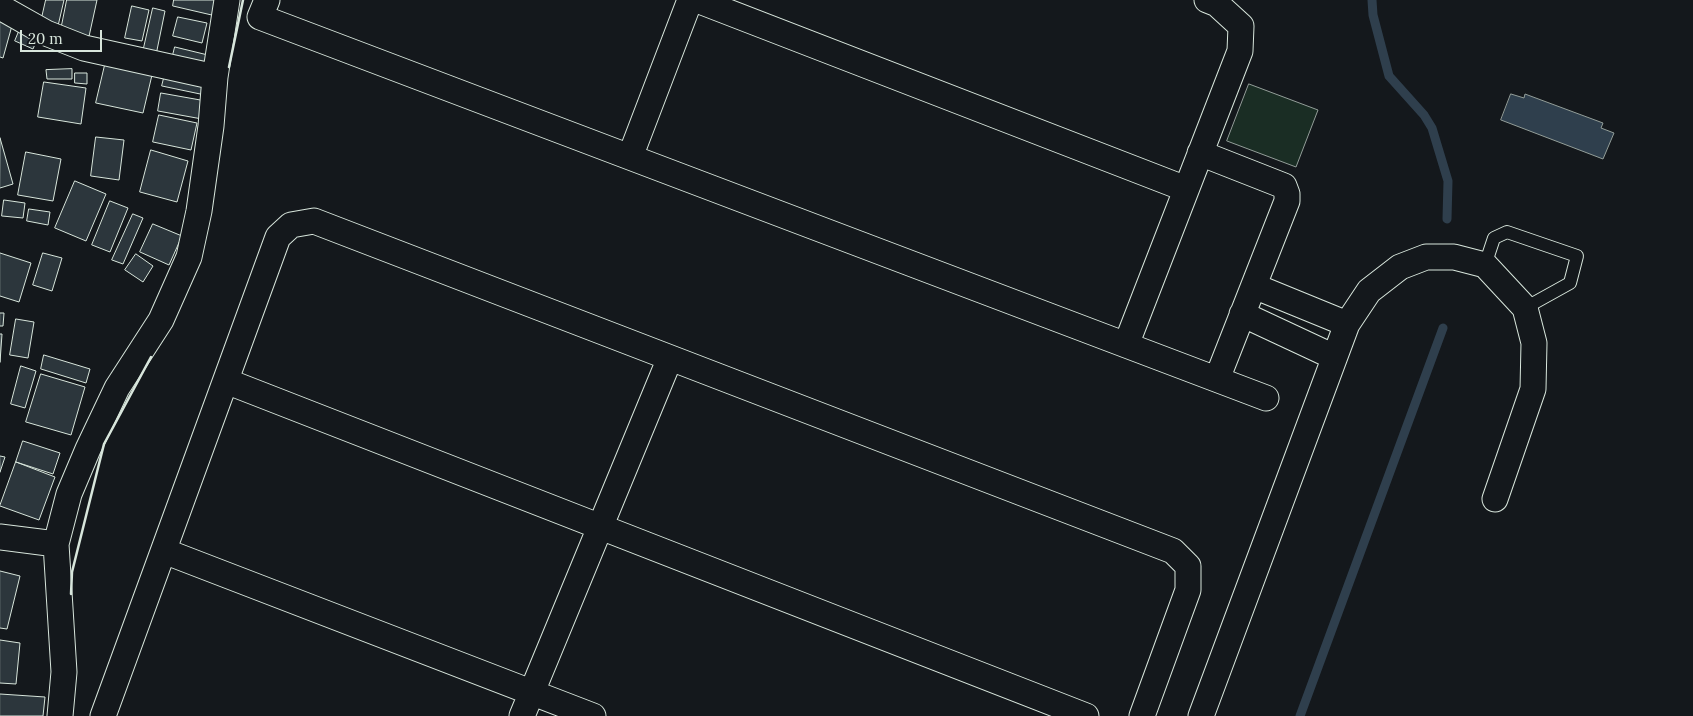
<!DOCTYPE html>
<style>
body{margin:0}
#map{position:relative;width:1693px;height:716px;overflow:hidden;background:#14181c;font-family:Lora,serif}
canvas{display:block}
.scale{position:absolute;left:20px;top:30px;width:82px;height:22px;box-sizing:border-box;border:2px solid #d8e6dc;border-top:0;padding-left:6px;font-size:15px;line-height:18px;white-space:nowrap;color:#d8e6dc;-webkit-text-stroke:4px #14181c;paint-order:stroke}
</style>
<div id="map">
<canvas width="1693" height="716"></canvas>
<div class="scale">20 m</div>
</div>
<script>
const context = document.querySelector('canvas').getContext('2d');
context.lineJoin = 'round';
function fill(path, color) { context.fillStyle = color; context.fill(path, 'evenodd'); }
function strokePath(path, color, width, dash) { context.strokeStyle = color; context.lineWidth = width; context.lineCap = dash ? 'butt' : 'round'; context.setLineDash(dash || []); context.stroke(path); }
const green = new Path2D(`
 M1249,84L1318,110L1296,167L1227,141Z`);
const water = new Path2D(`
 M1511,94L1524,98L1525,94L1603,123L1601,128L1614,133L1603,159L1501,120Z`);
const stream = new Path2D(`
 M1372,0L1373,15L1389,76L1424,115L1432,128L1448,181L1447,219
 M1300,716L1443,328`);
const building = new Path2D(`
 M46,0H64L58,26L41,22Z
 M67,0H97L88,41L60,35Z
 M174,0H220L216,16L173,6Z
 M132,6L149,10L142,41L125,38Z
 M153,8L165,11L156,55L143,52Z
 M178,17L207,23L202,43L173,36Z
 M0,18L13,22L3,58L0,57Z
 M20,29L38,37L33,49L15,41Z
 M175,47L212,56L208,72L171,63Z
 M105,65L152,75L143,113L96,103Z
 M72,69V79H47L46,70Z
 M166,70L209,80L205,95L162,86Z
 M75,73H87V84L75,83Z
 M44,82L86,88L81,124L38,117Z
 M161,93L206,101L202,119L158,111Z
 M159,115L197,123L191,150L153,142Z
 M96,137L124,140L119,180L91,176Z
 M0,138L13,184L0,188Z
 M151,150L188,161L177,202L140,192Z
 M26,152L61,159L53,201L18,195Z
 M75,181L106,194L86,241L55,228Z
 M4,200L25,203L23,218L2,216Z
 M110,201L128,208L110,252L92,245Z
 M29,209L50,212L48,225L27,221Z
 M133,214L143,218L123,264L112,260Z
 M153,224L182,236L169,265L140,252Z
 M0,253L31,263L19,302L0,296Z
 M43,253L62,258L52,291L33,285Z
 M136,254L153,266L143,282L125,270Z
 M0,313H4L3,326H0Z
 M16,319L34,322L28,358L10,355Z
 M0,334H2L0,362Z
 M44,355L90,369L86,383L41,369Z
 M21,366L36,371L25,408L11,404Z
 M41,374L85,387L71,435L26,422Z
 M23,441L60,453L53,474L16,462Z
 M0,456L5,457L0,472Z
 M16,462L55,477L39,520L0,506Z
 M0,571L20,576L7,629L0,628Z
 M0,640L20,643L16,684L0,683Z
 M0,694L45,697L43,716H0Z`);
const lane = new Path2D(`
 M1485,265L1494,238L1507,232L1577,256L1570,283L1525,308`);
const street = new Path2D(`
 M267,0L260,17L1266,398
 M697,0L1186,189
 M0,7L46,33L84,48L215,77
 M1200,153L1284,186L1287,194V201L1217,379
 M630,157L690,0
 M1254,286L1347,324
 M1242,314L1334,357
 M1126,345L1240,51L1241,26L1217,4L1207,0
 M226,381L1086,716
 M0,537L56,544
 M164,551L593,716
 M60,716L64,672L56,544L69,494L88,449L117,388L161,320L189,257L199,211L211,126L215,77L227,0
 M103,716L278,237L291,225L314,221L1173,551L1188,566V590L1142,716
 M522,716L670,358
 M1201,716L1347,324L1369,291L1400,267L1426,257H1454L1485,265L1525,308L1534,343L1533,389L1495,499`);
const wall = new Path2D(`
 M229,67L243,0
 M71,594L72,572L104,444L151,357`);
fill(green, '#1a2d24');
strokePath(green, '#939e99', 1);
fill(water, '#2f3f4d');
strokePath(water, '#939e99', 1);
strokePath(stream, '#2f3f4d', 9);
fill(building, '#2c363c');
strokePath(building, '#d8e6dc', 1);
strokePath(lane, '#d8e6dc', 14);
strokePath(street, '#d8e6dc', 27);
strokePath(lane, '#14181c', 12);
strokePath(street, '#14181c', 25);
strokePath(wall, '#d8e6dc', 2.5);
</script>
